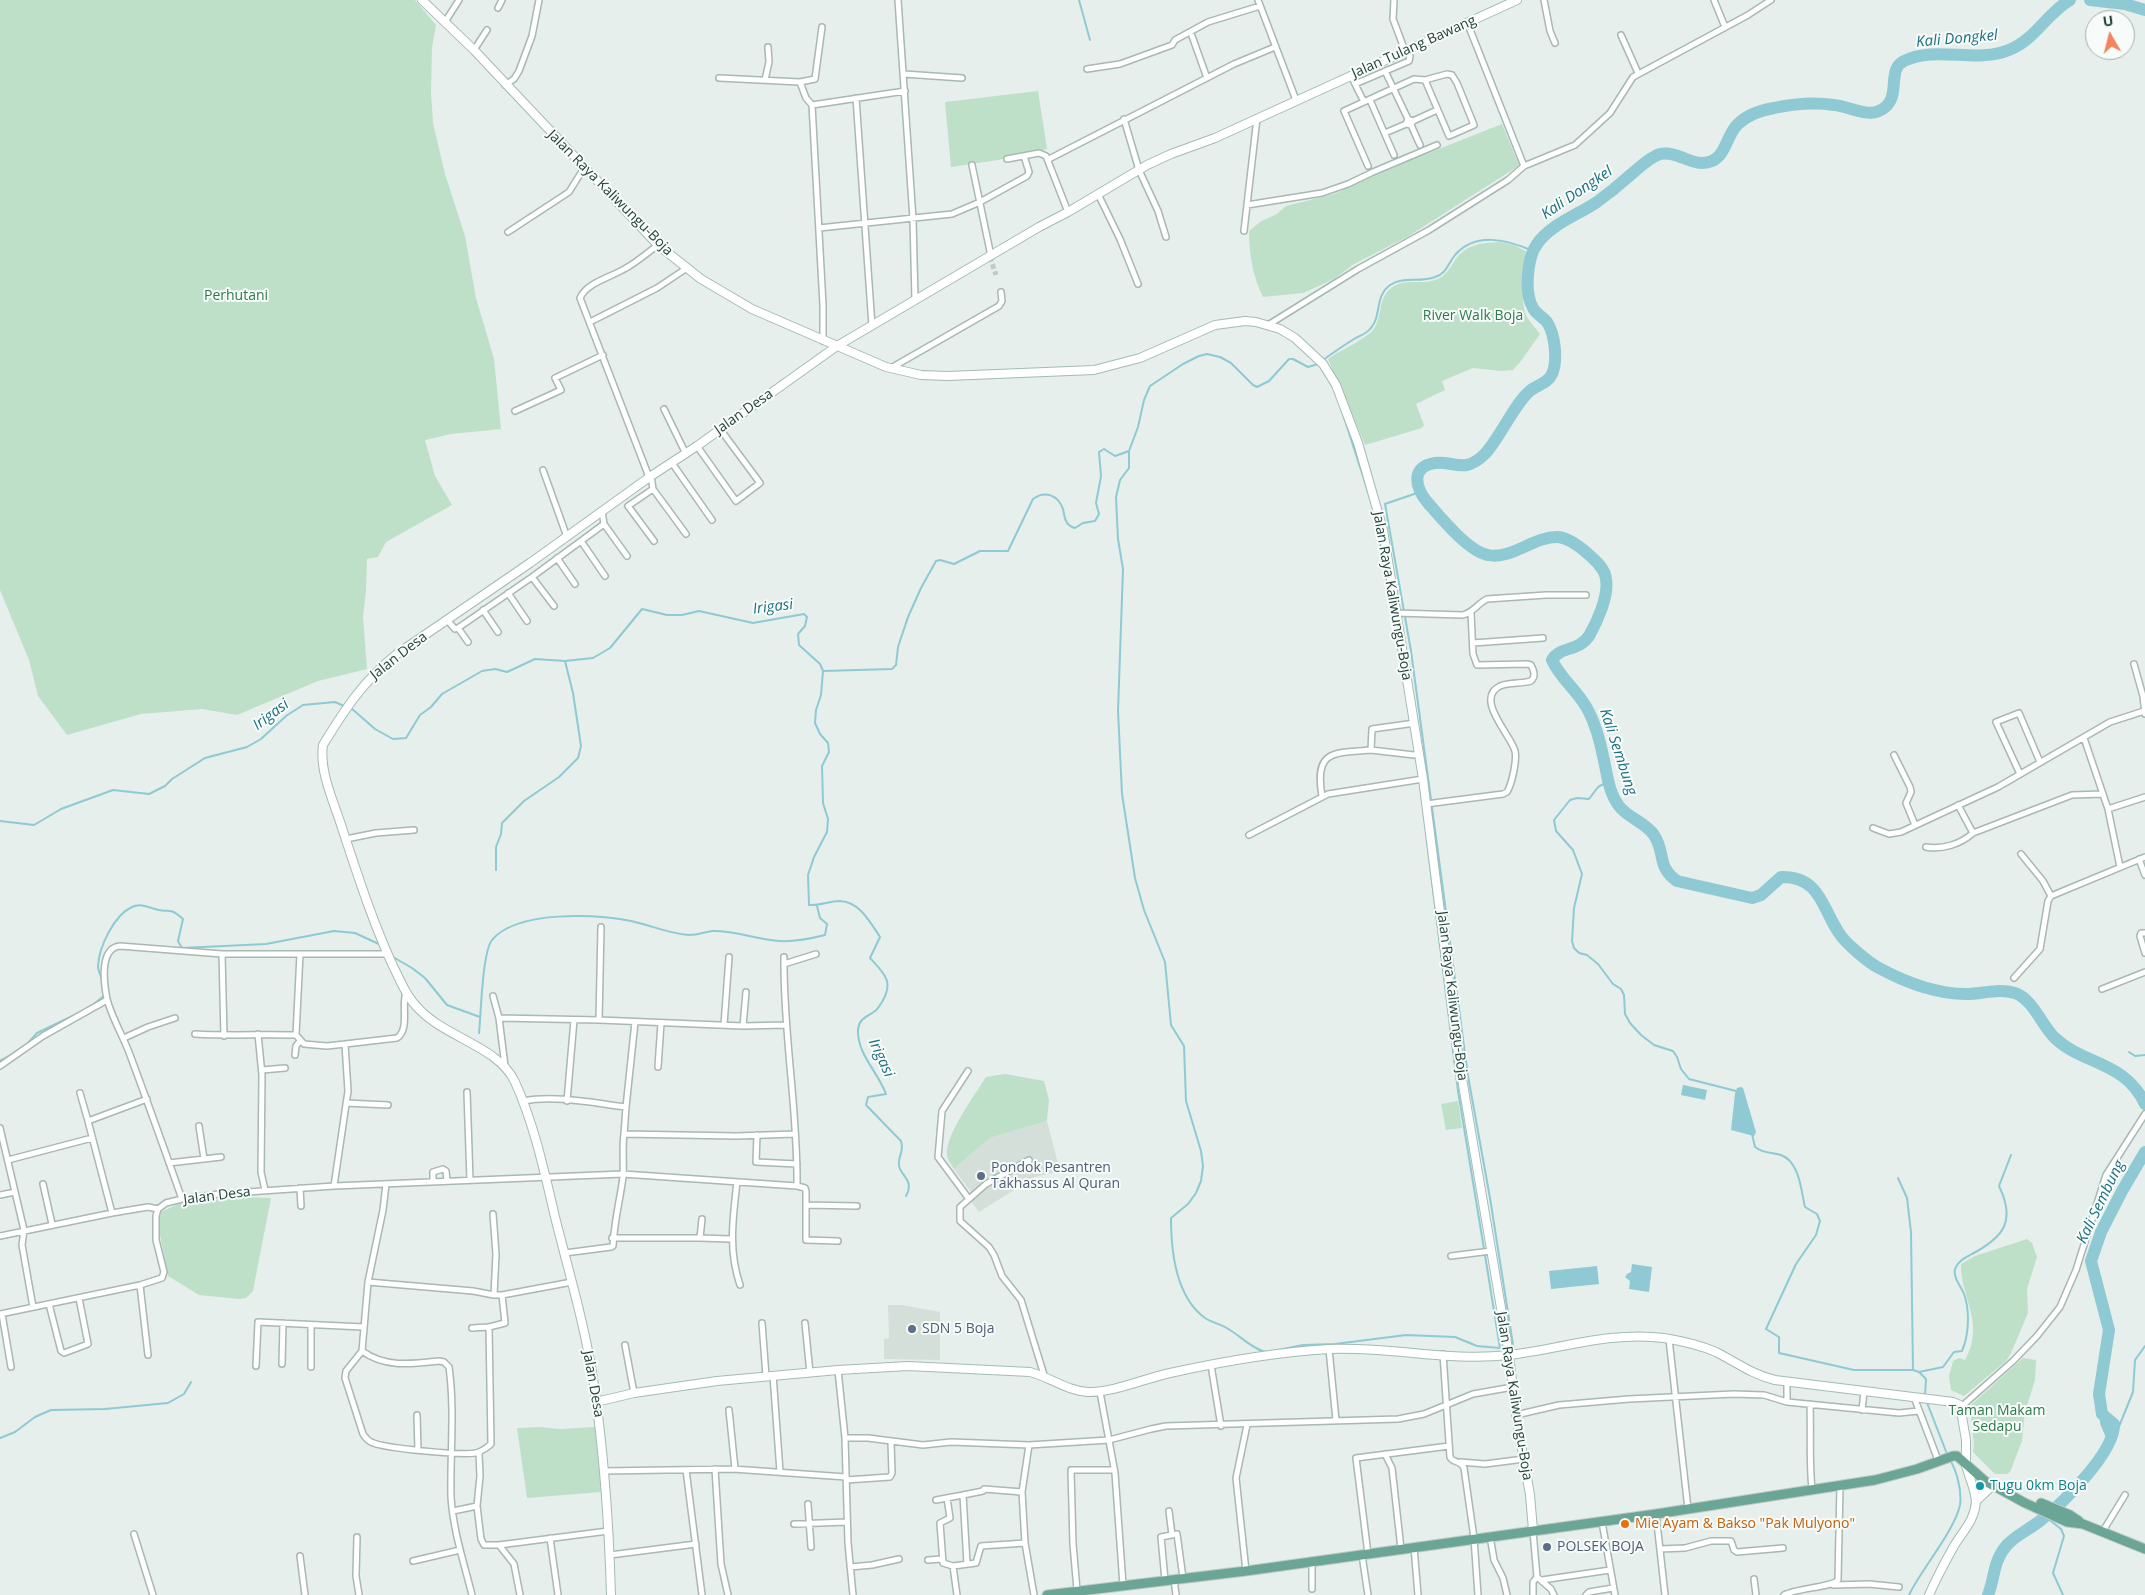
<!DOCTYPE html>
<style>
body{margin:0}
#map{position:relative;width:2145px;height:1595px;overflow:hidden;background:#e6efeb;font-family:"Open Sans",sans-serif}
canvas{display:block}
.north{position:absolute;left:2085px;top:10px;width:50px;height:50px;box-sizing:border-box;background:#f7fbf9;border:1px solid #a3b1ad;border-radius:50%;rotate:352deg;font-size:14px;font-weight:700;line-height:20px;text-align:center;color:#24423a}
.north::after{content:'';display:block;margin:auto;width:18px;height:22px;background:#f4845f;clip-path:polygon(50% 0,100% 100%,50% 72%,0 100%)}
</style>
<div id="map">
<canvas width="2145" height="1595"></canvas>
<div class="north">U</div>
</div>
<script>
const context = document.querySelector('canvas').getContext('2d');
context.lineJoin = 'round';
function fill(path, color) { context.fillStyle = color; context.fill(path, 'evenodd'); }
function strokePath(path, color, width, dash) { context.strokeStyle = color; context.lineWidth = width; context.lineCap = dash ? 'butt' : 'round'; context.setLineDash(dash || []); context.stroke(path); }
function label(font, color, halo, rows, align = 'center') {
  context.font = font + ' "Open Sans",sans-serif'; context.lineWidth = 4; context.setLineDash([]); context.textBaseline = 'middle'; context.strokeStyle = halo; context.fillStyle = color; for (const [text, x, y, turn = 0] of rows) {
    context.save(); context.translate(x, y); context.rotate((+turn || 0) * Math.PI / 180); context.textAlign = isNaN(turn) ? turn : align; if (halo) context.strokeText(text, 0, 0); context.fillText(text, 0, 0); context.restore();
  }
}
const built = new Path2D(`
 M1047,1121L1060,1171L1035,1177L979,1212L971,1201V1192L954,1169L990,1138Z
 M888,1305H902L940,1312V1360L884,1359V1339L889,1338Z`);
const green = new Path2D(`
 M0,0H415L436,25L432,48L431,92L433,123L445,174L465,236L476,298L494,359L501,429L451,434L425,440L435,476L452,505L386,542L378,557L367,559L366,590L363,617L367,669L318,681L237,715L202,709L141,714L67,735L38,696L29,660L0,590Z
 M1038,91L1047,149L998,160L951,167L945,102Z
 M1502,124L1519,165L1517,167L1407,237L1354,264L1334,279L1303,293L1263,297C1253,277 1249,254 1249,231L1260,222L1277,214L1286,206L1334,194L1401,164Z
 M1500,242L1514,245L1529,253C1525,268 1520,301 1526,315C1529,322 1536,328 1540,334L1521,361L1513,370L1501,371L1473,368L1442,381L1445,390L1416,404L1424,425L1422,428L1365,445L1328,359C1339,351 1366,339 1373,330C1383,317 1377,300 1391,288C1404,277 1423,286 1438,279C1446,275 1449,269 1454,262C1465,244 1481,243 1500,242Z
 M1005,1074L1044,1081L1049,1100L1047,1121L990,1138L954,1169C951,1164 948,1161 947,1155C945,1135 975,1095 986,1077Z
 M1458,1101L1462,1128L1446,1130L1441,1104Z
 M237,1197L271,1198L253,1291L246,1298L239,1299L199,1295L168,1276L158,1225L161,1212L178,1204Z
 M2027,1239L2032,1243L2037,1257L2027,1289L2028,1313L2011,1353L2006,1361L1964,1396L1951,1390L1949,1376L1953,1361L1959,1358L1965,1360C1968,1354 1971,1348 1972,1341C1978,1316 1960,1290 1961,1264L1975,1256Z
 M2023,1358L2036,1360L2035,1380L2025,1412L2022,1441L2010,1472L2007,1474H1995L1973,1452L1974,1445L1970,1406Z
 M540,1427L560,1429L595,1427L601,1492L527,1498L517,1428Z`);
const water = new Path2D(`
 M1683,1085L1707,1090L1705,1100L1681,1095Z
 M1741,1087L1743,1088L1756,1132L1754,1136L1731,1130L1735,1094L1737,1088Z
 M1632,1264L1652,1267L1649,1292L1629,1289L1630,1281L1625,1277L1627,1274L1631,1272Z
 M1597,1266L1599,1284L1551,1289L1549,1271Z`);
const stream = new Path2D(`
 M1079,0L1090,40
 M1322,361C1332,353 1343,346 1354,339C1359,336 1366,334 1370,329C1382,317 1374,297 1390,285C1404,276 1420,283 1435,277C1446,274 1448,264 1455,255C1476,231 1508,240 1533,251
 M1340,405L1370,498
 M1420,492L1385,504L1411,651L1468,1076L1490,1198L1514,1351
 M1375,515L1391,601
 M823,671L892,669L896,665L898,647L908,617L921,588L936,561L940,560L954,564L980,551H1008L1033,499C1045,490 1058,495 1063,509C1064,513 1064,517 1066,521C1068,525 1071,527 1075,528L1083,523L1095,521L1099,514L1096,503L1101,476L1099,452L1104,449L1115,456L1129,451
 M351,708L375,729L393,739L406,738L420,715L431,707L442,694L482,671L495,669L507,672L535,659L565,661L593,658L610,648L642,609L667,615H682L699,611L753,623L804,614L807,617L805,626L798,634L799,645L820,664L823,671L821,695L816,710L815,723L820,734L828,743L829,752L822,766L823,803L828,819L827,832L814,857L808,875L809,905C820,906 829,901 840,901C860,902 870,922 880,937L870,958C885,974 894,982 882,1002C880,1005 878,1009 875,1011C867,1017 859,1018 858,1030C857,1054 878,1072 886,1094L868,1097L866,1105L901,1141C904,1150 900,1153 899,1161C897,1176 916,1178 906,1196
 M1609,781L1598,787L1589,799L1577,798L1570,800L1554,820L1556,831L1573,850L1582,874L1574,908L1572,941L1574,948L1579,953L1587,955L1598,964L1613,984L1621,989L1624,995L1625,1014L1630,1023L1641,1035L1654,1045L1673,1051L1677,1057L1681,1069L1689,1079L1736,1091
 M0,821L34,825L61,809L113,790L149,794L165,786L172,779L205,758L247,747L261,739L286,716L303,705L335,702L344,706
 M1427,841L1458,1091L1484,1249
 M496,870V847L501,834L502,823L524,801L559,777L578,758L581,746L573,693L565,661
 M393,957L412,968L425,978L447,1005L480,1017
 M103,981C101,977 98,971 98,966C99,947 114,915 132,907C140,903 148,907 155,909C169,914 167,905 183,919L178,941L182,948L266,944L334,931L355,933L381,945
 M89,1008L105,995
 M479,1033C481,1015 482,953 492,940C517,910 596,914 631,921C650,925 670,934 690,935C697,935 705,932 712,931C735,930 757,940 780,941C795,942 809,939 825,935L827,924L820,918L817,906
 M27,1044L37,1033L83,1011
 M2129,1052L2135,1056L2145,1055
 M0,1061L11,1055
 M1752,1134L1755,1147C1764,1154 1771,1152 1781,1155C1800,1162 1801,1191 1805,1207L1817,1214L1820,1221L1816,1235L1796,1264L1766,1329L1779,1337V1353L1854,1370H1913L1919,1372L1926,1379L1925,1396
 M1898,1178L1907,1198L1911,1232L1913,1370
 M1557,1343L1570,1341
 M1273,1351L1303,1345L1335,1344L1406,1335L1455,1337L1477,1346L1500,1348L1485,1255
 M1266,1352C1254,1350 1240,1336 1230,1330C1222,1324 1212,1323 1205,1318C1176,1297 1171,1252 1171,1218L1188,1204L1196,1193L1201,1181L1203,1166L1201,1151L1186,1101L1184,1046L1171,1025L1165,962L1144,910L1135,878L1122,794L1118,711L1123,569L1118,539L1116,497L1120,480L1129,468V451L1138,427L1144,400L1150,386L1183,364L1199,356L1207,354L1220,357L1231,363L1253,385L1257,387L1269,381L1289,359H1293L1308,367L1318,364
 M1919,1372L1943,1367L1954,1352L1962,1351C1969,1335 1970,1310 1964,1294C1961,1286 1953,1278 1955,1269C1958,1261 1965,1258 1972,1254C2004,1237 2016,1221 1999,1186L2011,1155
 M1926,1400L1947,1454
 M2114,1431L2118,1429L2133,1392L2135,1360L2145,1346
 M0,1438L15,1432L35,1417L51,1410L105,1409L168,1403L184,1394L191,1382
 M2046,1517L2061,1529L2064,1536L2053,1573L2063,1595
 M1909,1595C1922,1568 1954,1532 1960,1505C1962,1492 1957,1471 1950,1460`);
const canal = new Path2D(`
 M2102,1414L2104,1424L2110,1438`);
const river = new Path2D(`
 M2070,0C2047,13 2035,40 2009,50C1975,64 1936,45 1904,61C1885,70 1904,100 1879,111C1866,117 1848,106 1834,105C1815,102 1793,104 1774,108C1762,110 1747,115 1738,124C1727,134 1726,155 1712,161C1693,169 1679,150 1660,154C1649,157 1637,170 1628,177C1618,186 1608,194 1597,202C1578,215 1551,224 1537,244C1527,258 1524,293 1533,308C1536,314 1543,317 1547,322C1555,334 1558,361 1552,374C1548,383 1538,385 1531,390C1518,400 1506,425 1496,439C1489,450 1481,461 1467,465C1457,467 1445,461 1435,463C1409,467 1416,489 1428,503C1441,518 1469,552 1488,555C1512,560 1534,536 1558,537C1569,538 1579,546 1587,553C1594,559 1605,568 1606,579C1609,596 1597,622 1589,636C1578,652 1560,646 1552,660C1561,680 1579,691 1589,712C1596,726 1600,741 1603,756C1607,772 1608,792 1619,806C1628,818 1645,822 1654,835C1666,853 1656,866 1677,881L1752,898L1761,895L1781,877C1820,876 1822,908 1839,933C1845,943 1869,963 1879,968C1905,982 1936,994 1966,994C1983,994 1998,988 2015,993C2033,999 2042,1026 2055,1038C2083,1065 2125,1061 2145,1104
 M2090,0L2125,4L2145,10
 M1988,1595C1995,1577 1993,1561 2007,1545C2016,1535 2030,1529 2041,1520C2063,1503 2115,1452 2114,1424L2102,1414L2099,1394L2109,1330L2091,1261L2101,1232L2122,1191L2145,1152`);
const streetTunnel = new Path2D(`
 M990,257L996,275`);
const street = new Path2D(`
 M898,0L913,219L915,300
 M1258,0L1296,100
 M1544,0L1550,31L1555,43
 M1714,0L1725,27
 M498,8L502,0
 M445,22L459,0
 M1467,22L1524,166
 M1621,35L1638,73
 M1192,36L1207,78
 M474,50L487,30
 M1087,69L1120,64L1172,45L1175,40L1208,22L1260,6
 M1385,71L1408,119L1406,124L1411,125L1413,121L1408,119
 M904,74L962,78
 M1351,75L1355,84L1409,61L1410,56L1405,51L1393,19L1394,0
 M719,78L800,82L815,79L822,27
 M765,80L769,62L768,47
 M800,82L806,98L812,105L823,305V341
 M1355,84L1364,102
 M505,85L514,79L519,71L532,36L539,0
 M856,98L872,326
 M1370,100L1394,155
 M812,105L905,91
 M1124,119L1139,170L1158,211L1166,237
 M1413,121L1437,110
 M1411,125L1420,145
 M1385,133L1406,124
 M1007,159L1039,153L1046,156L1068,212
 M1049,159L1234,64L1275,47
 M972,165L991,256
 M1368,166L1344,111L1414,79L1425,80L1447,74L1452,75L1457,83L1474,125L1449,136L1425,80
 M1098,194L1120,239L1138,284
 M1247,205L1322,193L1348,184L1373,172L1437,145
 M819,228L952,214L980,202L1027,176L1029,172L1024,156
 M1244,231L1257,118
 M508,232L569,192L584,168
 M590,322L657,288L687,268
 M1268,325L1358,269L1429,230L1508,180L1524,166L1575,145L1610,113L1633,77L1748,15L1771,0
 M891,368L999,306L1002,301L1001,292
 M664,409L685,452
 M515,411L561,390L555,378L603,355
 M697,446L736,501L760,483L720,429
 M672,463L712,520
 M543,470L567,537
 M651,476L653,489L628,506L654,541
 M649,477L580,298C587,282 612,277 626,268C637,262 647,253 658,245
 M653,489L686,534
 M602,511L604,524L627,556
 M604,524L581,541L605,576
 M557,558L575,584
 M508,593L527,621
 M554,606L532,577L581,541
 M483,610L498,632
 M1396,613L1463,615C1474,612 1477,604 1487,599L1546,595H1586
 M447,620L455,629L458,628
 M468,642L458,628L532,577
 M1473,643L1543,638
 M2134,664L2143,696L2145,714
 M2084,738L2108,809L2145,797
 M1371,750L1414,755L1419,753
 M1894,755L1910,787L1911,792L1906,803L1915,825
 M2020,774L1996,722L2019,713L2040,762
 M1322,796C1314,750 1333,753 1371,750L1372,729L1415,723
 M1426,804L1503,794L1507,792C1512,784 1517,760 1515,751C1511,735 1474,699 1500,686C1510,682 1521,684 1531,681C1536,676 1534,671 1531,665L1528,664L1477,665L1473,654L1471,613
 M2108,809L2120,867
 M1873,828L1889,834L1901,832L1998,787L2110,722L2144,711
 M1973,833L2072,795L2103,794
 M1249,835L1328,794L1423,779
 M346,839L376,833L414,830
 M1926,847C1942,850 1961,844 1973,833L1958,805
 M2021,854L2043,881L2051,896
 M2139,859L2145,875
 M2145,933H2141L2140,936L2145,953
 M222,954L224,1036
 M300,954L296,1035L304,1044L327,1046L345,1044
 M784,957C783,1034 798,1109 797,1186
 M784,964L816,954
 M2014,978L2040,949L2048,901L2051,896L2145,857
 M2102,989L2145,972
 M493,996L499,1018L505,1066
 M499,1018L599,1020L743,1026L786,1025
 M599,1020L601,927
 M724,1025L729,957
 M743,1026L746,992
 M195,1034C228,1036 262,1034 296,1035
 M258,1034L262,1075L261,1172L265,1190
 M124,1038L148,1027L175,1018
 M295,1055L296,1046L300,1041
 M0,1066L43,1036L107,1000
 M658,1067L661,1023
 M262,1070L285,1068
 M968,1071L942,1111L938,1157L969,1199
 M467,1092L470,1180
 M80,1093L88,1121
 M147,1099L88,1121L112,1213L148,1207L158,1209
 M523,1101C556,1095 593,1103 626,1107L624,1134L736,1136L795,1134
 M567,1101L574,1020
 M346,1103L388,1105
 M626,1107L635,1022
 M199,1126L204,1159
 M0,1128L24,1230L22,1245L33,1307
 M757,1135L756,1162L797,1164
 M8,1160L92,1138
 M1029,1160L986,1184L960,1207V1221L989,1247L994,1255L1002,1276L1021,1300L1044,1375
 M169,1163L221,1157
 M433,1182V1172L443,1169L446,1171L447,1181
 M737,1182C733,1218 728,1250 740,1285
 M43,1184L52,1224
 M386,1184L383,1210L368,1282L362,1351C385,1368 413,1364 439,1361L444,1362L449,1367C455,1410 450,1454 451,1497C453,1530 464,1563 472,1595
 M334,1186L348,1091L345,1044L397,1038C410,1029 401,1006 406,992
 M300,1188L301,1206
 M0,1195L15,1192
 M182,1199C165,1151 148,1103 130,1055C124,1038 111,1016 107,999C104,984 99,948 120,946L222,954H387
 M806,1205L857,1206
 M702,1219L700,1238L731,1239
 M0,1236L112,1213
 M612,1238H700
 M565,1253L611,1247L613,1246C614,1222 620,1200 623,1177C624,1162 622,1148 624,1134
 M1451,1256L1491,1251
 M368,1282L473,1291L494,1295L496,1254L493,1214
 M140,1285L148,1355
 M502,1295L572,1282
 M49,1304L61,1351L64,1353L88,1344L79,1298
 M0,1314L140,1285L162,1278L164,1272L156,1240V1216L158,1209L166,1203L182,1199L219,1194L334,1186L623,1174L797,1186L805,1188L806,1191V1240L838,1241
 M2,1314L11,1367
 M762,1323L766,1376
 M805,1323L810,1373
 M311,1325V1367
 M472,1328L489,1327
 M1669,1339L1688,1509
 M625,1345L634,1393
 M1329,1349L1336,1420
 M362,1351L346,1371L345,1378L363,1434C365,1437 367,1440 371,1442C382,1448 469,1457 479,1452C483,1450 488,1447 491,1444L489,1327L505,1323L502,1295H494
 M1443,1354L1450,1457C1452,1463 1461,1460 1464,1468L1474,1538L1478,1595
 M282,1364L283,1323
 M1211,1365L1221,1426
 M256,1366L258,1322L363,1327
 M838,1370L845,1438L848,1543L853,1595
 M773,1375L780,1472
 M1787,1382V1402L1899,1413L1919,1411
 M1100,1392L1115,1473L1123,1585
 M1914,1397L1938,1460
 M1810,1404C1811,1433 1809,1461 1812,1489
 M1961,1407L2013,1361L2037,1336L2060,1307L2076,1270L2106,1175L2145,1114
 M729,1410L735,1469
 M1862,1410L1864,1391
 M417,1415L418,1450
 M1516,1415L1559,1405L1629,1399L1734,1394L1764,1395L1787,1402
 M845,1438H868L923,1445L951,1442L1029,1445L1109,1440L1151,1429L1166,1426L1398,1419L1424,1414L1473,1394L1513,1387
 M1029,1445L1022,1492L1025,1543L1034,1595
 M1385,1454L1392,1468L1401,1549
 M1460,1462L1485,1464L1524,1459
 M715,1469L721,1564L728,1595
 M686,1470L702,1595
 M603,1471L733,1469L846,1477
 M846,1480L890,1477L892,1473L891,1442
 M947,1498L950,1518L940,1523L943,1563L953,1566L976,1563L981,1546L1025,1543
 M936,1500L963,1495
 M808,1504L811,1547
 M477,1506L481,1539L484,1545H499L608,1531
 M453,1511L477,1506L480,1476L479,1453
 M1169,1511L1172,1535
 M1656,1514L1665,1595
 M1602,1522L1615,1595
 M794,1524L847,1522
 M1533,1531L1537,1577L1551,1589L1554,1595
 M2103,1531L2125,1495
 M134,1534L153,1595
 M1490,1536L1494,1560L1503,1578L1507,1595
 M357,1537L356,1576L359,1595
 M550,1538L558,1595
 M499,1545L514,1564L520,1595
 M1414,1547L1418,1595
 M1660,1549L1685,1548L1711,1541H1731L1734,1550L1737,1552L1783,1548
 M1368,1554L1356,1458L1449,1446
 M610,1555L696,1544
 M1362,1555L1368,1595
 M300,1556L305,1595
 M928,1560L942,1559
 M413,1561L460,1550
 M1312,1562V1589
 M967,1564L963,1495L983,1491L984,1489L1022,1492
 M953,1566L957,1595
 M850,1567L872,1565L899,1559
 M1246,1571L1236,1478L1247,1425
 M1174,1579L1176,1595
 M1754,1579L1756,1595
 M1165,1580L1161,1537L1177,1534L1183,1578
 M1542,1580L1610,1570
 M1833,1585L1869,1584L1899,1587
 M1077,1590L1073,1544L1071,1470H1114
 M1533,1595V1582L1537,1577
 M1586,1595L1589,1592L1613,1588
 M1784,1595C1797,1588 1833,1587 1838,1580L1840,1485`);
const secondary = new Path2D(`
 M422,0L474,50L658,245L701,279L752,309L886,367L921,375L948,376L1094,370L1140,358L1215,325L1245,321L1256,322L1280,329L1295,338L1323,364L1336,385L1358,443L1383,530L1423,779L1459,1061L1509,1355L1516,1415L1530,1495L1533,1530
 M596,1402L634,1393L717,1381L838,1370L908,1366L1030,1372C1050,1377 1067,1391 1088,1392C1115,1392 1143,1379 1170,1373C1220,1362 1278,1352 1329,1349C1389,1346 1449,1362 1509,1355C1561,1349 1610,1331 1664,1338C1682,1341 1700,1345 1716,1352C1736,1362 1753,1375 1775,1380L1953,1402L1960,1405L1966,1440V1466L1974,1490L1976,1501
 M611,1595C609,1525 604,1454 594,1385C586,1330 570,1276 556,1221C545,1175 535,1126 515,1082C499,1047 447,1038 420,1010C407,998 401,982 393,966C373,923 358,876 343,831C335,804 319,773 323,745C345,709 364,680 397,654L530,563L651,476L697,446L837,346L1039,227L1068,212L1147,165L1171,154L1215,138L1517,0
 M1929,1595C1936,1579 1945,1562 1954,1546C1963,1531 1975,1520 1976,1501L1992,1486`);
const primary = new Path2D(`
 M2041,1503L2070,1515L2079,1521
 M1047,1595L1246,1571L1656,1514L1875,1480L1917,1469L1953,1456H1957L1985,1481L2025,1503L2067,1522L2083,1524L2145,1549`);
const markers = [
 [981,1176,5,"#5c6f8a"],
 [912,1329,5,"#5c6f8a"],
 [1980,1486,5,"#0f9aa8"],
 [1625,1524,5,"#e8710a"],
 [1547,1547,5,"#5c6f8a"]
];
const streetNames = [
 ["Jalan Tulang Bawang",1414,47,-24],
 ["Jalan Raya Kaliwungu-Boja",610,193,45],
 ["Jalan Desa",744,412,-35],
 ["Jalan Raya Kaliwungu-Boja",1392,596,80],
 ["Jalan Desa",399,656,-38],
 ["Jalan Raya Kaliwungu-Boja",1452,996,83],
 ["Jalan Desa",217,1196,-7],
 ["Jalan Desa",593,1384,80],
 ["Jalan Raya Kaliwungu-Boja",1514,1396,81]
];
const parkNames = [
 ["Perhutani",236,296],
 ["River Walk Boja",1473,316],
 ["Taman Makam",1997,1411],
 ["Sedapu",1997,1427]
];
const serviceNames = [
 ["Pondok Pesantren",991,1168],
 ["Takhassus Al Quran",991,1184],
 ["SDN 5 Boja",922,1329],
 ["POLSEK BOJA",1557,1547]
];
const cultureNames = [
 ["Tugu 0km Boja",1990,1486]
];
const foodNames = [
 ["Mie Ayam & Bakso \"Pak Mulyono\"",1635,1524]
];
const waterNames = [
 ["Kali Dongkel",1957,39,-5],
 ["Kali Dongkel",1577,193,-34],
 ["Irigasi",773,607,-7],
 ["Irigasi",271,715,-37],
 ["Kali Sembung",1618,752,72],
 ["Irigasi",881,1058,65],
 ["Kali Sembung",2101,1202,-64]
];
fill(built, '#d4dfda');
fill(green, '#bfe0c8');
fill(water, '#8ec9d4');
strokePath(stream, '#8ec9d4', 2);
strokePath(canal, '#8ec9d4', 7);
strokePath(river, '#8ec9d4', 12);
strokePath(streetTunnel, '#bfccc8', 5, [5, 2.5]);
strokePath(street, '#a8b8b2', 8);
strokePath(secondary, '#a4bbb3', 10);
strokePath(primary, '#c2cac8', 11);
strokePath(street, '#fff', 5);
strokePath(secondary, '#fff', 8);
strokePath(primary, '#6aa596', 9);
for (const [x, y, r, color] of markers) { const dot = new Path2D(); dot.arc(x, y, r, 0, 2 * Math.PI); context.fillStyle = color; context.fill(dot); strokePath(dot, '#f7fbf9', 2); }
label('14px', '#24423a', '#f7fbf9', streetNames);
label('14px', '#2d7a4b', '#f7fbf9', parkNames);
label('14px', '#4e5e75', '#f7fbf9', serviceNames, 'left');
label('14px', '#0d838f', '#f7fbf9', cultureNames, 'left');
label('14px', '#c56008', '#f7fbf9', foodNames, 'left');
label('italic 15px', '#1c6f80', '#f7fbf9', waterNames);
</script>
